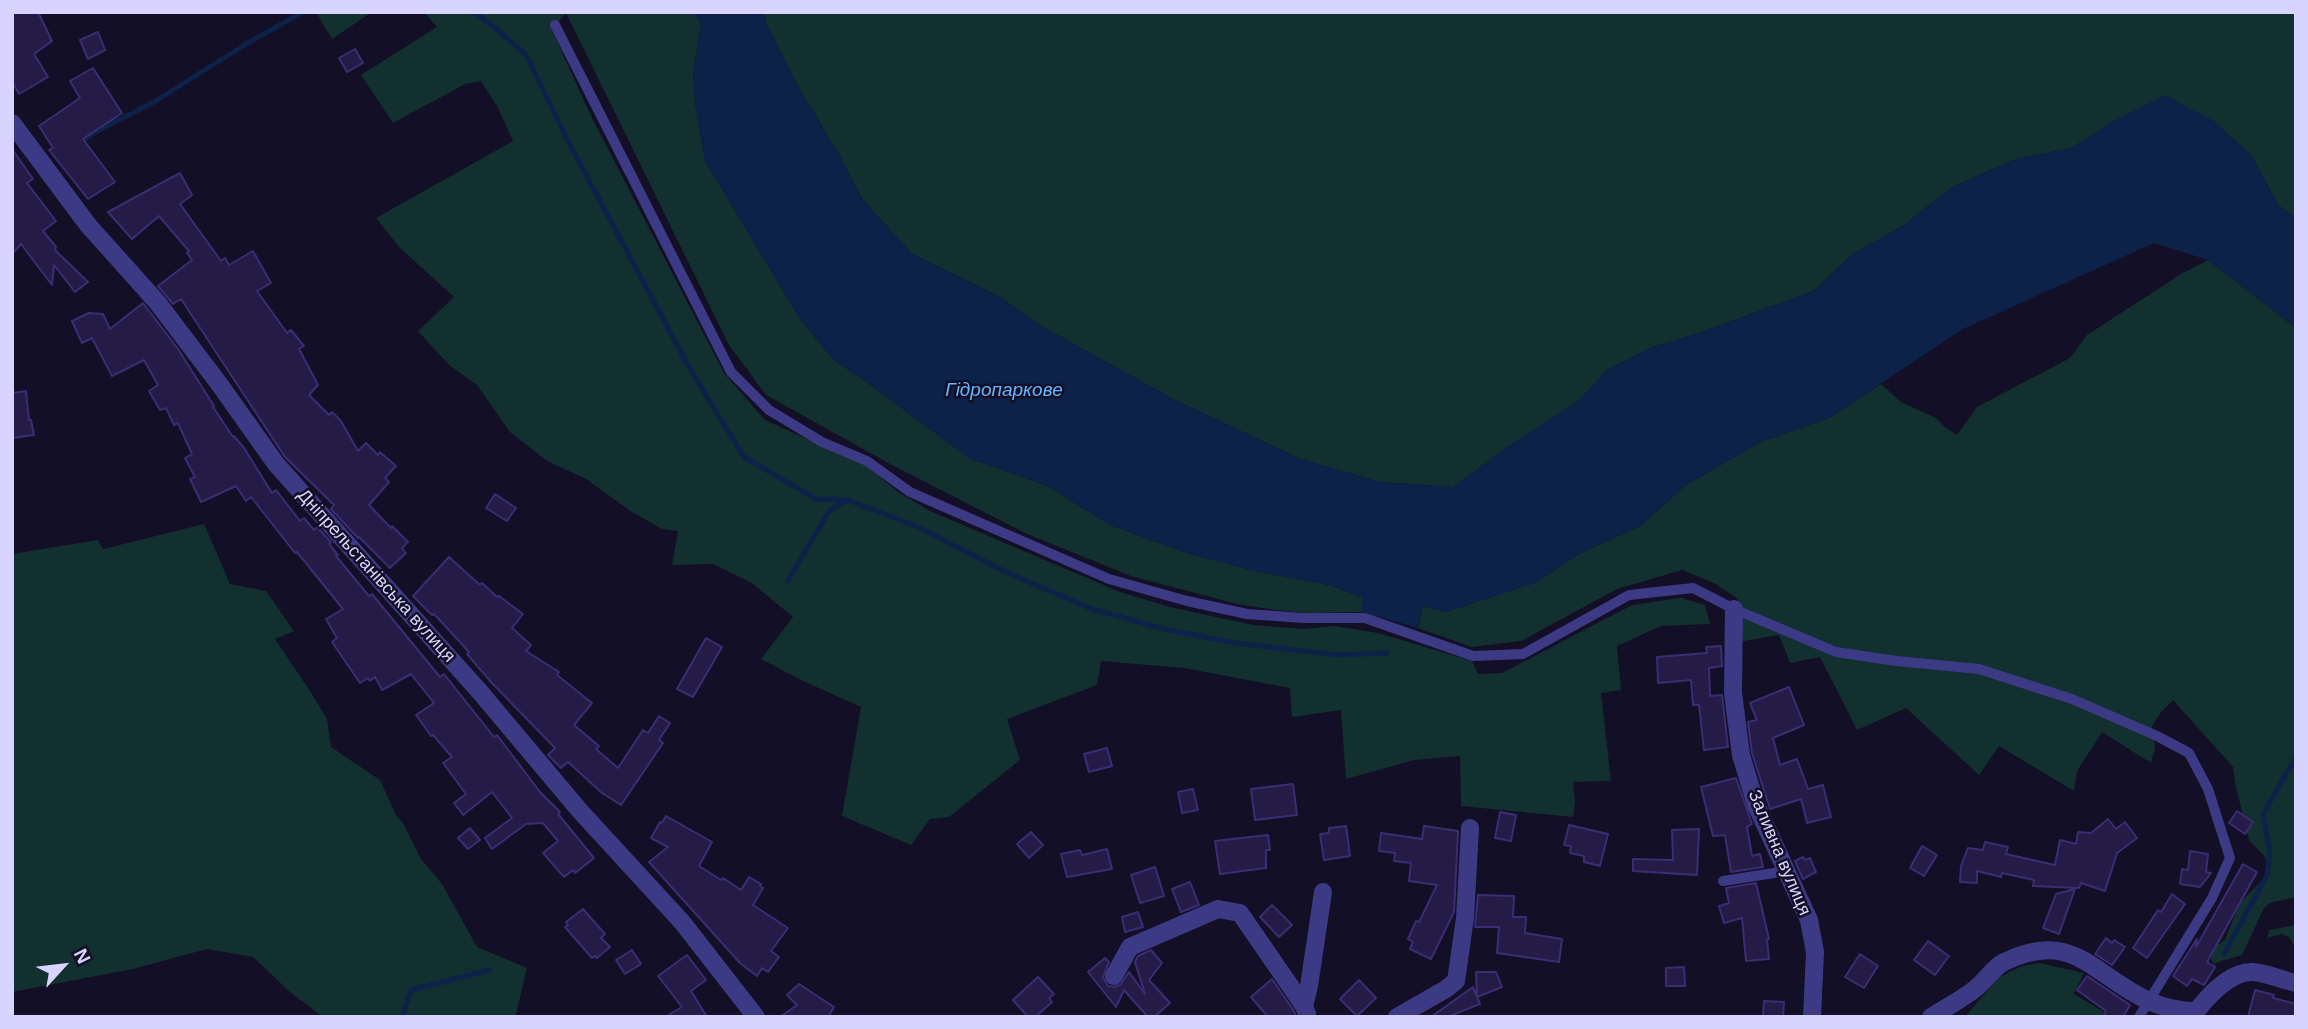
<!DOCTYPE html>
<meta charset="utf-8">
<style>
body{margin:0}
#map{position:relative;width:2308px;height:1029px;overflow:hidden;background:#130f26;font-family:Arial,sans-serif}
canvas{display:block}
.frame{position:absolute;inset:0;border:14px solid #d9d4ff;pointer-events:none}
.north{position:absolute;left:28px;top:931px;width:70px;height:70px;-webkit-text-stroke:5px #130f26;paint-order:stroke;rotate:63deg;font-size:19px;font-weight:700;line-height:28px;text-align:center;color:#d9d4ff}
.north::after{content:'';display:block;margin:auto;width:24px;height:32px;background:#d9d4ff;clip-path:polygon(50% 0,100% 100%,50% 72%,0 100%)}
</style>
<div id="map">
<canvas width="2308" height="1029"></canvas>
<div class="frame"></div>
<div class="north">N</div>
</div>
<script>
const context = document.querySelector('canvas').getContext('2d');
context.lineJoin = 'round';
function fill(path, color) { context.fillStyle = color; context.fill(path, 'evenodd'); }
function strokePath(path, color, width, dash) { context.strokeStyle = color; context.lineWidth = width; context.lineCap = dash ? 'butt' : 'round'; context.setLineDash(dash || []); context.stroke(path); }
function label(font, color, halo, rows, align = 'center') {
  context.font = font + ' Arial,sans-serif'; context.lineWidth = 5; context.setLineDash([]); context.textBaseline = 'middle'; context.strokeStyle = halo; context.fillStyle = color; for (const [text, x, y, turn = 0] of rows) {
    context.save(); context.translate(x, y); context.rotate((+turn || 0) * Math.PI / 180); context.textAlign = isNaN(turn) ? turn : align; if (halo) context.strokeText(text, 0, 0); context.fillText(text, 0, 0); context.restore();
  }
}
const green = new Path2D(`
 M316,12H372L332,39Z
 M424,12H695L701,25L693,73L695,103L705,161L800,319L834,360L879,391L969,458L1048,486L1110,525L1187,553L1255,571L1329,585L1362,597V612L1312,613L1275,610L1237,604L1131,576L1027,534L892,465L766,395L729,345L566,13L552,30L591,116L724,373L765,420L867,466L898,492L930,511L1120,592L1170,607L1253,625L1303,629L1334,626L1378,633L1472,661L1478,674L1502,673L1632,605L1681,598L1705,605L1710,624L1661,626L1617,646L1621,690L1601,693L1611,781L1573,782L1575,802L1573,817L1461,806L1460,756L1414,760L1346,779L1341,710L1292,717L1290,688L1184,668L1101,661L1097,685L1007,719L1020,760L949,817L930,819L911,845L842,816L861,707L803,681L761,659L793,617L752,583L713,564L672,565L678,531L662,529L632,512L586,479L547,461L510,432L477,385L449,365L418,331L454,297L400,248L376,218L513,141L498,108L481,81L465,84L393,123L361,75L437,27Z
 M764,12H2296V218L2278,205L2251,155L2212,120L2118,119L2071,148L2016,159L1952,187L1903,226L1851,255L1814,291L1696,334L1653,347L1607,370L1579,401L1506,448L1453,487L1380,482L1300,459L1173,399L1041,326L1000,297L912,254L862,199L838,153L797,85L766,23Z
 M2208,260L2296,328V897L2270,903L2264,908L2242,955L2215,963L2216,968L2211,959L2213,948L2225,940L2239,904L2267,875L2266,858L2249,840L2235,783L2233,767L2173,700L2161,712L2152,726L2155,748L2151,763L2102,732L2077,771L2074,791L1999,746L1979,775L1906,708L1857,730L1820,657L1790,663L1779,635L1738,642L1740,613L1738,599L1714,583L1682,570L1617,589L1521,641L1472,647L1418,628L1423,606L1446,612L1537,582L1579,554L1640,526L1686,485L1760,442L1829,418L1881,384L1901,402L1936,418L1945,427L1957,435L1977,407L2070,358L2087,335L2181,274Z
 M204,524L230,584L266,591L294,631L275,639L312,694L327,719L331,747L380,780L396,815L403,823L421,859L442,884L477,947L527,968L516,1014L517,1017H323L290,992L253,957L207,949L133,969L12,992V554L98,540L103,549Z
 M2296,925V948L2289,937L2282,934L2267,938L2269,930Z
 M2039,963L2084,973L2074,994L2104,1012L2101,1017H1965L1998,978L2022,966Z`);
const water = new Path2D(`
 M695,12H764L766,23L797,85L838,153L862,199L912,254L1000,297L1041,326L1173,399L1300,459L1380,482L1453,487L1506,448L1578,401L1607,370L1653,347L1696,334L1814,291L1851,255L1903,226L1952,187L2016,159L2071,148L2118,119L2165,95L2212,120L2251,155L2278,205L2296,218V328L2208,260L2154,243L1963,329L1829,418L1760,442L1686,485L1640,526L1579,554L1537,582L1446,612L1423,606L1418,628L1362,612V597L1329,585L1255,571L1187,553L1110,525L1048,486L969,458L879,391L834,360L800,319L705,161L695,103L693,73L701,25Z`);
const stream = new Path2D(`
 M474,12L493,26L526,55L570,145L691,371L744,457L816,499L848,500L918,527L1008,573L1092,609L1164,629L1235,643L1338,655L1387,653
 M78,144L99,130L154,102L246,44L303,12
 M788,581L829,511L847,500
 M2224,954L2267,875L2270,852L2263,814L2296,757
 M402,1017L411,990L490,970`);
const building = new Path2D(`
 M12,12H38L52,41L34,54L48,77L19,94L12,81Z
 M98,32L105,50L88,59L80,40Z
 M355,49L363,63L347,72L339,58Z
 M93,68L122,113L83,139L115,182L88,199L49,150L53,148L39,126L80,98L70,81Z
 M12,149L33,179L27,183L56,221L43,231L56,247L55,250L88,282L75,292L54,265L52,285L21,244L12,254Z
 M180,173L192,195L180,204L221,261L225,258L229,265L253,251L271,283L257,291L287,333L291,330L304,346L299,349L318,385L309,395L329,415L332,412L341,421L358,451L366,443L378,455L380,452L396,466L385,478L389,482L369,505L391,528L392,526L408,542L402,548L406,553L390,568L359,537L358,538L331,509L334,505L285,457L181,299L173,304L158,286L192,260L187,253L189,251L159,216L132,239L108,212Z
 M143,303L178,349L214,406L213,407L233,437L234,436L244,448L272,493L276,490L300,521L304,518L314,530L317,527L331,542L329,544L338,555L336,556L369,596L372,594L440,677L444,674L494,737L497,735L540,792L560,812L558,814L594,858L575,873L573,870L564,877L543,853L558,841L543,823L526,824L492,849L485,838L512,818L492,792L463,815L454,803L466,794L443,763L452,757L433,735L431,736L416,715L434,703L411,674L382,690L375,677L370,681L368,678L360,683L332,642L337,638L326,619L343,609L297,552L295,553L251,497L246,501L236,486L201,502L190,479L195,477L185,458L192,454L178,423L174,425L166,408L160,410L149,391L158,385L144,360L112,376L92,338L82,343L72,321L89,313L103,314L110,329Z
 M26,391L29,420H31L34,435L12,438V393Z
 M495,494L516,508L507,521L486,508Z
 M449,557L480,585L482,583L497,597L499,596L523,614L512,628L531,645L526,651L559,672L557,675L592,703L574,725L599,746L596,749L618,768L643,730L648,733L659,716L670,723L659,740L663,743L621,805L602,793L568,762L561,768L548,755L555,748L491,682L467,654L469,652L434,614L432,615L413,596Z
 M706,638L722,647L693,697L677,689Z
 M1721,646L1722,666L1709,668L1710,696L1722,695L1728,747L1704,750L1699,705H1693L1691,680L1658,683L1657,657L1707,653L1706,647Z
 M1789,687L1804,725L1773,738L1780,765L1797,759L1808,789L1823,785L1831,817L1807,823L1801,799L1770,809L1752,753L1748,722L1757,720L1750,703Z
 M1107,748L1112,766L1089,772L1084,754Z
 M1736,778L1752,824L1747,827L1752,856L1760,854L1763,867L1731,872L1725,835L1713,836L1701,787Z
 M1293,784L1297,815L1255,820L1251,789Z
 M1193,789L1198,810L1182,813L1178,792Z
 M2237,811L2253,822L2245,834L2229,823Z
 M1500,812L1516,815L1511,841L1495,838Z
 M666,816L712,842L699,866L721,880L723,878L741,890L749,877L761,884L760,886L763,888L753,905L788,928L771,951L779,957L768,972L762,968L757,976L740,963L649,862L668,847L651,838L660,822L662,823Z
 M2108,819L2116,829L2125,822L2137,838L2117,853L2105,891L2081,883L2079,888L2033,886L2034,880L2002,873L2001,877L1977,871V883L1960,882L1961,866L1968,848L1983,850L1985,842L2008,847L2006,854L2055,865L2060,840L2076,844L2078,832L2091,833Z
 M1569,825L1608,834L1600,866L1584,862V856L1570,853L1571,846L1564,845Z
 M1346,826L1350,856L1324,860L1320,834L1329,833V828Z
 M1424,826L1458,831L1454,912L1431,959L1410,949L1413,942L1408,939L1416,921L1419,922L1437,885L1409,881L1411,863L1394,861L1395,853L1379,851L1381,833L1422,839Z
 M470,828L480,840L468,849L458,838Z
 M1699,829L1697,875L1633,871V859L1673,860L1672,830Z
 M1031,832L1043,845L1029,858L1017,844Z
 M1268,835L1270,850H1266V868L1220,874L1215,841Z
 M1922,846L1937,855L1924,876L1910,868Z
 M1107,849L1112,869L1067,877L1061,854L1080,850L1082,855Z
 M2190,851L2208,854L2206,872L2211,873L2200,887L2180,884L2182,869L2188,870Z
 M1803,857L1805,860L1810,858L1816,872L1803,879L1795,861Z
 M2243,864L2257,872L2207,962L2215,967L2204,985L2192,979L2187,986L2173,976L2197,939L2196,947Z
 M1155,867L1164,896L1140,903L1131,875Z
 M1190,882L1199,905L1181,912L1172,889Z
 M1756,883L1769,939H1767L1769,959L1746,961L1742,918L1724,923L1719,906L1729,903L1726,888Z
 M2075,889L2059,934L2043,928L2056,894Z
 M2172,894L2185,904L2147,958L2133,948L2158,910L2161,912Z
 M1478,895L1514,896L1513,917H1526L1525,933L1562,939L1559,962L1497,953L1499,927H1475Z
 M1272,905L1292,925L1279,937L1260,917Z
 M583,909L605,934L601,938L610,947L597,958L595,956L592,958L565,927L568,925L566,922Z
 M1138,912L1143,927L1125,932L1122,917Z
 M2106,938L2112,943L2114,940L2125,947L2112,965L2095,954Z
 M1928,941L1949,956L1935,975L1914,960Z
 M632,950L641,964L625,974L616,960Z
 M1151,950L1162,963L1149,980L1170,1003L1154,1017L1152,1015L1148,1017L1124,990L1116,1007L1088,972L1105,958L1109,962L1103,977L1108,986L1114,987L1120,985L1129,972L1145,994L1135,962L1138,956Z
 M1860,954L1878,966L1864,988L1845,977Z
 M687,955L706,980L691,991L707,1017H665L682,1007L658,976Z
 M1684,967L1685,986H1666V968Z
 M1476,972H1496L1502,987L1477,997Z
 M2087,976L2130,1005L2123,1017H2103L2106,1011L2077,990Z
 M1038,977L1054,994L1049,998L1052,1002L1035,1017H1028L1013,1000Z
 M1272,979L1294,1011L1296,1017H1268L1251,997Z
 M1359,980L1376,998L1357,1016L1340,999Z
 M799,984L834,1007L828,1017H780L797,1005L787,995Z
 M1473,987L1480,1004L1447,1017H1431Z
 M2255,990L2274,995L2273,998L2296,1004V1017H2248Z
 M1764,1001L1784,1002L1783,1017H1763Z`);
const lane = new Path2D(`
 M555,25L731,372L769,410L822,442L867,461L910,492L1109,579L1187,601L1247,614L1304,618H1365L1473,656L1523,654L1629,595L1693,588L1734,609L1836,652L1896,661L1979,669L2072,699L2157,736L2189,753L2208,789L2230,858L2212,898L2139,1017
 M1723,881L1787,871`);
const street = new Path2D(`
 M12,123L88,225L157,302L220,385L276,464L480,692L580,811L682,922L756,1017
 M1734,609L1733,693L1741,755L1756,805L1809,920L1815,952L1812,1017
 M1114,976L1130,947L1218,909L1240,913L1304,1006
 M1307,1014L1304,1006L1309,986L1323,892
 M1397,1017L1446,989L1456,981L1465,918L1470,828
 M1931,1017C1946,1007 1963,999 1976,988C1986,980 1993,968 2004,962C2074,928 2093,976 2149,1001C2164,1008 2180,1010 2196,1012
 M2192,1017C2205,999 2229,971 2253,972C2267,973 2282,980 2296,983`);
const streetNames = [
 ["Дніпрельстанівська вулиця",376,576,48],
 ["Заливна вулиця",1779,853,67]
];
const waterNames = [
 ["Гідропаркове",1004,391]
];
fill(green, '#12302f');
fill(water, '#0c2248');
strokePath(stream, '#0c2248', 5);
fill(building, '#241b47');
strokePath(building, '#3b2d73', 2);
strokePath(lane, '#3d3a85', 10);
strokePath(street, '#3d3a85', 18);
label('18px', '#d9d4ff', '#130f26', streetNames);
label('italic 19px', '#62b6ff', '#130f26', waterNames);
</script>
